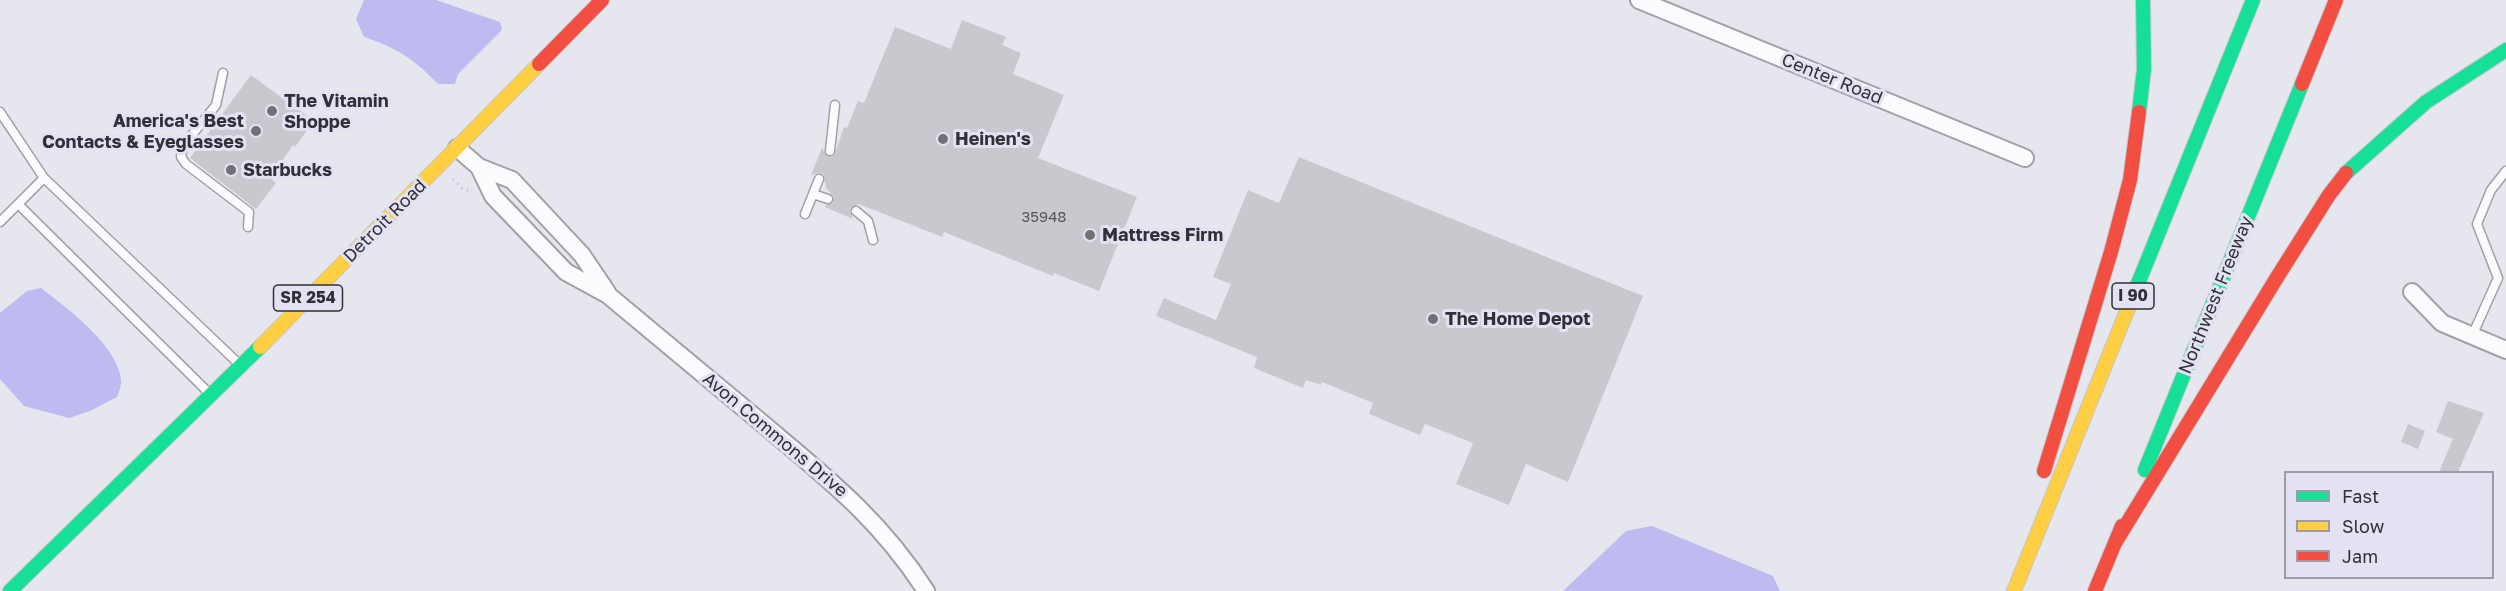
<!DOCTYPE html>
<style>
body{margin:0}
#map{position:relative;width:2506px;height:591px;overflow:hidden;background:#e6e6ef;font-family:"Golos Text",sans-serif}
canvas{display:block}
.legend{position:absolute;left:2284px;top:471px;width:210px;height:108px;box-sizing:border-box;background:#e3e2f3;border:2px solid #9c9ba8;margin:0;padding:8px 10px;list-style:none;font-size:18px;color:#313037}
.legend li{display:flex;align-items:center;gap:12px;height:30px}
.legend b{width:30px;border:2px solid #9c9ba8}
</style>
<div id="map">
<canvas width="2506" height="591"></canvas>
<ul class="legend">
<li><b style="height:8px;background:#16e098"></b>Fast</li>
<li><b style="height:8px;background:#ffcf43"></b>Slow</li>
<li><b style="height:8px;background:#f24e42"></b>Jam</li>
</ul>
</div>
<script>
const context = document.querySelector('canvas').getContext('2d');
context.lineJoin = 'round';
function fill(path, color) { context.fillStyle = color; context.fill(path, 'evenodd'); }
function strokePath(path, color, width, dash) { context.strokeStyle = color; context.lineWidth = width; context.lineCap = dash ? 'butt' : 'round'; context.setLineDash(dash || []); context.stroke(path); }
function label(font, color, halo, rows, align = 'center') {
  context.font = font + ' "Golos Text",sans-serif'; context.lineWidth = 6; context.setLineDash([]); context.textBaseline = 'middle'; context.strokeStyle = halo; context.fillStyle = color; for (const [text, x, y, turn = 0] of rows) {
    context.save(); context.translate(x, y); context.rotate((+turn || 0) * Math.PI / 180); context.textAlign = isNaN(turn) ? turn : align; if (halo) context.strokeText(text, 0, 0); context.fillText(text, 0, 0); context.restore();
  }
}
const water = new Path2D(`
 M364,0H436L500,22L502,30L458,74L455,84H438C414,59 397,48 364,37L356,19Z
 M41,288C67,308 117,345 121,379C122,385 119,391 117,397L90,411L69,418L24,406L0,379V313L27,291Z
 M1652,526L1773,576L1780,591H1563L1626,531Z`);
const building = new Path2D(`
 M962,20L1006,37L1002,45L1021,53L1013,74L1064,95L1038,158L1137,197L1099,291L1054,273L1053,276L944,232L942,237L859,204L850,209L853,219L825,207L826,205L833,203L834,197L826,188L824,175L819,173L811,175L822,148L827,156L832,157L835,154L844,127L847,128L858,101L864,103L895,27L951,49Z
 M251,75L314,121L295,147L293,145L270,178L276,183L256,209L190,158Z
 M1299,157L1643,296L1568,482L1526,464L1509,505L1456,484L1473,443L1425,424L1420,435L1369,414L1373,403L1322,382L1321,385L1306,380L1303,388L1254,368L1257,357L1156,316L1164,298L1216,320L1231,284L1213,277L1248,190L1279,203Z
 M2448,401L2484,413L2458,472H2439L2453,439L2436,432Z
 M2408,424L2425,431L2418,449L2401,442Z`);
const path = new Path2D(`
 M453,179L462,188L472,192`);
const lane = new Path2D(`
 M223,73L216,105L183,146L181,157L186,164L249,212L248,227
 M0,112L44,178L238,363
 M830,151L835,105
 M813,194L828,199
 M18,204L210,394
 M856,211L868,221L873,240
 M805,214L819,179
 M0,222L44,178
 M2472,336L2498,278L2477,224L2491,190L2506,171`);
const street = new Path2D(`
 M1639,0L2025,158
 M457,148L479,167L512,180L582,255L607,292
 M479,167L493,196L566,272L608,295C660,338 712,381 763,424C827,478 880,519 926,591
 M2412,292L2442,323L2506,350`);
const fast = new Path2D(`
 M2139,112L2144,69L2143,0
 M2346,173L2426,102L2506,50
 M2135,291L2253,0
 M2145,470L2302,84
 M10,591L260,347`);
const slow = new Path2D(`
 M260,347L539,64
 M2014,591L2135,291`);
const jam = new Path2D(`
 M539,64L602,0
 M2302,84L2336,0
 M2044,471L2111,252L2130,180L2139,112
 M2115,543L2276,279L2329,195L2346,173
 M2095,591L2122,526`);
const markers = [
 [272,111,6,"#707077"],
 [256,131,6,"#707077"],
 [943,139,6,"#707077"],
 [231,170,6,"#707077"],
 [1090,235,6,"#707077"],
 [1433,319,6,"#707077"]
];
const numberNames = [
 ["35948",1044,217]
];
const shields = [
 [2133,296,42],
 [308,298,69]
];
const shieldNames = [
 ["I 90",2133,296],
 ["SR 254",308,298]
];
const streetNames = [
 ["Center Road",1832,79,22],
 ["Detroit Road",385,221,-45],
 ["Northwest Freeway",2216,295,-68],
 ["Avon Commons Drive",775,435,40]
];
const poiNames = [
 ["The Vitamin",284,101],
 ["Shoppe",284,122],
 ["America's Best",244,121,"right"],
 ["Contacts & Eyeglasses",244,142,"right"],
 ["Heinen's",955,139],
 ["Starbucks",243,170],
 ["Mattress Firm",1102,235],
 ["The Home Depot",1445,319]
];
fill(water, '#bfbbf0');
fill(building, '#c8c8cf');
strokePath(lane, '#a0a0a6', 11);
strokePath(street, '#a0a0a6', 20);
strokePath(fast, '#c5c5ca', 16);
strokePath(slow, '#c5c5ca', 16);
strokePath(jam, '#c5c5ca', 16);
strokePath(path, '#c8c8ca', 3, [1.5, 4.5]);
strokePath(lane, '#fbfbfd', 8);
strokePath(street, '#fbfbfd', 16);
strokePath(fast, '#16e098', 14);
strokePath(slow, '#ffcf43', 14);
strokePath(jam, '#f24e42', 14);
for (const [x, y, r, color] of markers) { const dot = new Path2D(); dot.arc(x, y, r, 0, 2 * Math.PI); context.fillStyle = color; context.fill(dot); strokePath(dot, '#e3e2f3', 2); }
label('15px', '#57565d', null, numberNames);
for (const [x, y, w] of shields) { const box = new Path2D(); box.roundRect(x - w / 2, y - 13, w, 26, 4.5); context.fillStyle = '#e3e2f3'; context.fill(box); strokePath(box, '#313037', 1.5); }
label('bold 16px', '#313037', null, shieldNames);
label('18px', '#313037', '#e3e2f3', streetNames);
label('bold 18px', '#313037', '#e3e2f3', poiNames, 'left');
</script>
